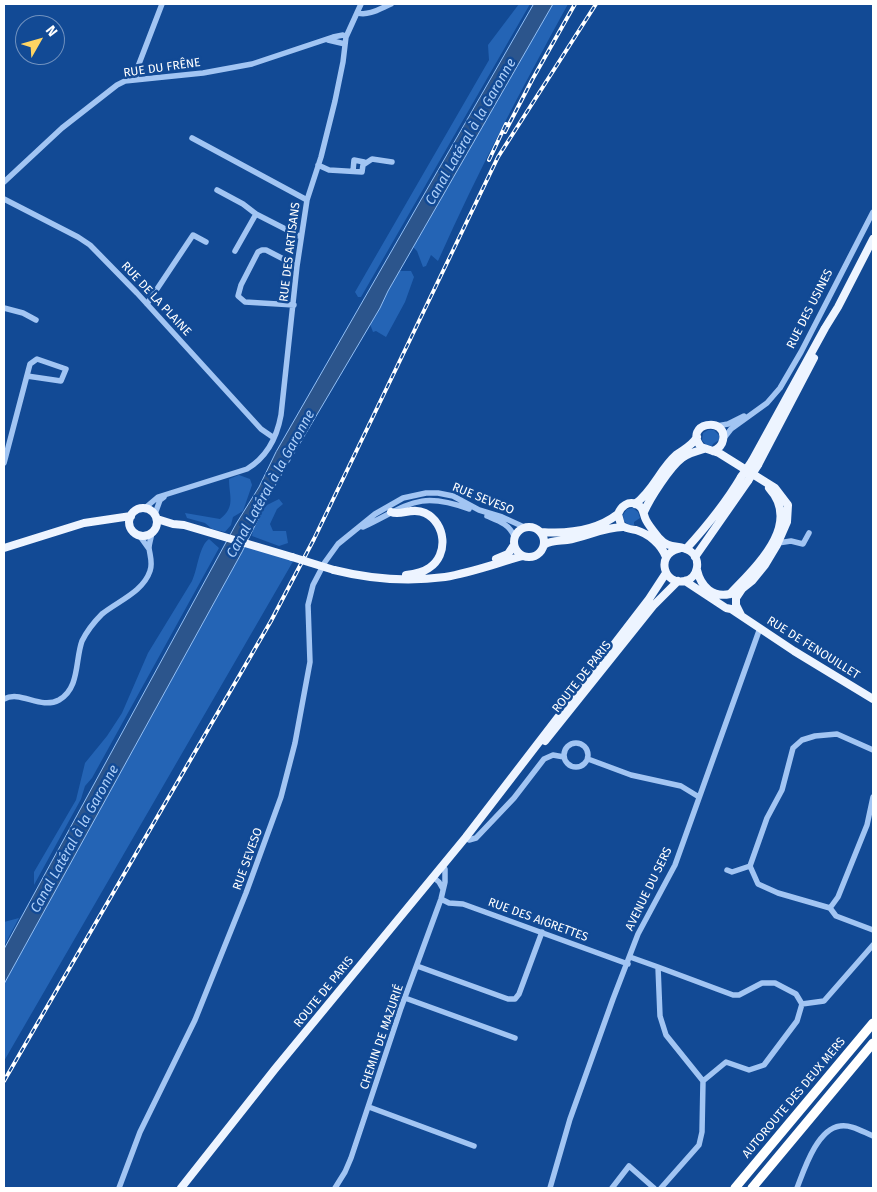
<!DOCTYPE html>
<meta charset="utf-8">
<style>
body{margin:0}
#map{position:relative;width:877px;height:1192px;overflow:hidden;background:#124a95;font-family:"Fira Sans",sans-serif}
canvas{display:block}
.frame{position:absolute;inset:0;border:5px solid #fff;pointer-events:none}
.north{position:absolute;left:15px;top:15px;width:50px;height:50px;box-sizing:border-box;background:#124a95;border:1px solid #7192bf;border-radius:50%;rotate:52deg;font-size:14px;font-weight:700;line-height:20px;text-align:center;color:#fff}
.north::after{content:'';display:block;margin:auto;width:18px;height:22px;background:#ffd463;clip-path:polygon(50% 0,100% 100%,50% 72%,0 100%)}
</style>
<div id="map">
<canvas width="877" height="1192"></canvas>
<div class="frame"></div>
<div class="north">N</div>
</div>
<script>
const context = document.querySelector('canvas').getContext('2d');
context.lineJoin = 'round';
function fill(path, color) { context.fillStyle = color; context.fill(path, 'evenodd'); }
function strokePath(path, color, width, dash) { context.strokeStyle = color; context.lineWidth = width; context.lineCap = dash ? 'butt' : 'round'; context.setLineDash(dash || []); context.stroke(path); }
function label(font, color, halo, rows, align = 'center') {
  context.font = font + ' "Fira Sans",sans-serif'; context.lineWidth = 5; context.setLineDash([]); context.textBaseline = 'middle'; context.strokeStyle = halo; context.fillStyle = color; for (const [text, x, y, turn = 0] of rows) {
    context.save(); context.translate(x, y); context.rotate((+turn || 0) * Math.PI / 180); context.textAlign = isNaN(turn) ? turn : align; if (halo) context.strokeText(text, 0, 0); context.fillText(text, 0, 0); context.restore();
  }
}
const green = new Path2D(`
 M519,4H530L361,297H358L355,292L489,60L488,45Z
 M553,4H568C522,88 477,173 438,261L431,255L426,266L423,267L417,251L413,247Z
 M399,271H411L414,277L405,302L386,337L376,331L373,332L370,324Z
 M708,430H714L719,435V440L713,444L712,446L706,445L702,440L703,433Z
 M239,475L250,479L252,485L243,511L233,517L231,525L225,532L212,529L205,523L187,518L185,513L220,519C236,507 229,496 229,479Z
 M279,499L283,504L277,509L270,524L273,531H286L288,543L279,546L252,536L253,530L265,506Z
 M633,508L638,512L640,518L634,522V525H629L624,521L623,515L627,509Z
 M209,539L219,548L92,778L85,786L81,799L34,885V872L76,800L85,763L107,736L122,713L148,653L192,581C198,568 199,546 209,539Z
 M246,543L295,558L4,1061V984Z
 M19,918L4,946V922Z`);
const water = new Path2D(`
 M534,4H553L388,291L380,308L273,489L242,552L4,984V949L236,524L259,487L276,452Z`);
const minor = new Path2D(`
 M358,13C369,16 381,8 391,4
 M328,40L345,44
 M136,80L137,69L162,4
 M192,138L307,200
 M318,165L329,170L362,172L363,165L372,159L392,162
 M353,171L354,160L364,162L363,165
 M4,182L62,128L117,85L125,81L203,73L252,64L333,37L343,35L346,37
 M217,190L243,204L256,214L301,237
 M4,199L78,237L90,245L137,293L261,429L274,438
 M235,251L256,214
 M147,304L193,235L206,242
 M294,305L245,302L238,296L241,285L258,252L262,250H266L297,266
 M4,308L23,313L36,320
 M717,426L728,424L744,416
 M724,438L731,429L767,403L780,388L801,352L873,212
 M4,463L30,364L37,359L66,369L61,381L27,376
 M145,508L158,497L247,469C267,457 277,437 281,415L297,266L307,200L321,157L335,101L343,62L346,37L361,4
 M155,514L160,500L164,497
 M487,516C499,521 509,524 514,536
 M363,527C408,506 417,490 469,509
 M139,535L149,549
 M778,543L791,541L803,544L809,533
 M4,699C21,690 40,710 59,700C80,688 75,660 82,641C87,631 94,622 102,614C118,601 143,592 150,571C153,563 150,556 149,548C149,544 151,538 152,533
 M564 755a12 12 0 1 1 24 0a12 12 0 1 1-24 0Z
 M873,750L837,734L815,736L802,740L793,748L782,790L767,818L750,866L758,884L778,893L830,908L836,916L873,930
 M588,759L631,775L681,786L699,797
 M466,837L469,840L476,838L514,798L544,759L553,755L564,757
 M727,870L732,872L750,866
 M433,877L439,882L443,889
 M441,899L449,903L463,904L628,964
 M830,908L838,897L867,825L873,797
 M630,957L658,967L660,1016L666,1035L703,1081L702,1132L699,1145L661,1188
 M417,966L508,999H515L519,994L542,932
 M658,967L733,995H739L762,983H775L796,994L802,1004L797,1021L764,1065L749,1070L726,1062L703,1081
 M405,998L515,1038
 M802,1004L824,1001L873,945
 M369,1107L474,1146
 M119,1188L140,1132L195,1020L246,893L281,797L295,743L310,662L308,605L313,585L325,562L338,544L375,514L403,498L426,493H438L453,496L479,510L502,517L524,527
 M335,1188L345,1172L351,1158L401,1008L441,899L445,882V869L442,866
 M550,1188L570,1119L613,999L638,934L675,865L760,628
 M612,1188L629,1166L654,1188
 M797,1188C804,1170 817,1129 840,1126C851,1124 863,1132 873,1136`);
const major = new Path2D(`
 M713,451C718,449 722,446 723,440C728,415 682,423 701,447L719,453L775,488L788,505L787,522L777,545L765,565L752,581L742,589L736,598V605L741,615
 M752,461L825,328L838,307L873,239
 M758,465L814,358
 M635,504C653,491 660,469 676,455C684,449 692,446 697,437
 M129 522a14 14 0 1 1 28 0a14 14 0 1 1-28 0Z
 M391,512C401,516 412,507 425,513C446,523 449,555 429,568C422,573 414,574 406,575
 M644,512C650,498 670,467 682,458C689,453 697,451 704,449
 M157,519L173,524L184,525L292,557
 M514 542a15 15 0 1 1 30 0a15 15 0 1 1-30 0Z
 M541,532C567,534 596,531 618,514
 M544,545C551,540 559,541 567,540C586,537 604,527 623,527
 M4,548L84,523L131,516
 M686,549C707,526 725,504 741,477
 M666,557C661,544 649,534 636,530C630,529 626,529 621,525L618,514C621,506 628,501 636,504C644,507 643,514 646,520C649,526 655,533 659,538C669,550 680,544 690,551C702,559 698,578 685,581C664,586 655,555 678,549
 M695,557L748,481
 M496,559L508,554L514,545
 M334,570C370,579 408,582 445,577C471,573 497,563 523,556
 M697,570C701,587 713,598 730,594
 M685,581L726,608L731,609L794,651L873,699
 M730,594C754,568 803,525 769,488
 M545,741L653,606L678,581
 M181,1188L275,1069L466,837L649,599L666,573`);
const highway = new Path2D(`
 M735,1188L873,1023
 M752,1188L873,1043`);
const rail = new Path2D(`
 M505,132L532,80L575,4
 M489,160L506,124
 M4,1081L271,621L314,539L498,157L596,4`);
const majorBridge = new Path2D(`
 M741,477L752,461
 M748,481L758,465
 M292,557L334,570`);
const streetNames = [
 ["RUE DU FRÊNE",162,68,-8],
 ["RUE DES ARTISANS",290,252,-83],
 ["RUE DE LA PLAINE",156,299,47],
 ["RUE DES USINES",810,309,-63],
 ["RUE SEVESO",483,499,22],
 ["RUE DE FENOUILLET",813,648,32],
 ["ROUTE DE PARIS",582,677,-52],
 ["RUE SEVESO",248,859,-70],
 ["AVENUE DU SERS",649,889,-64],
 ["RUE DES AIGRETTES",538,920,20],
 ["ROUTE DE PARIS",324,992,-51],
 ["CHEMIN DE MAZURIÉ",382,1037,-71],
 ["AUTOROUTE DES DEUX MERS",794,1098,-50]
];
const waterNames = [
 ["Canal Latéral à la Garonne",471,132,-60],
 ["Canal Latéral à la Garonne",271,484,-61],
 ["Canal Latéral à la Garonne",75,839,-61]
];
fill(green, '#2464b5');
fill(water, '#2c558c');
strokePath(water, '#93c0f6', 1);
strokePath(minor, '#a2c5f3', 5.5);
strokePath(major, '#edf4ff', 8);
strokePath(highway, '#fff', 9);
strokePath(rail, '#fff', 4);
strokePath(rail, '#124a95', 2, [5.5]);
strokePath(majorBridge, '#edf4ff', 8);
label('12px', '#fff', '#124a95', streetNames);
label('italic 14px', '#aed0fa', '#124a95', waterNames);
</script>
